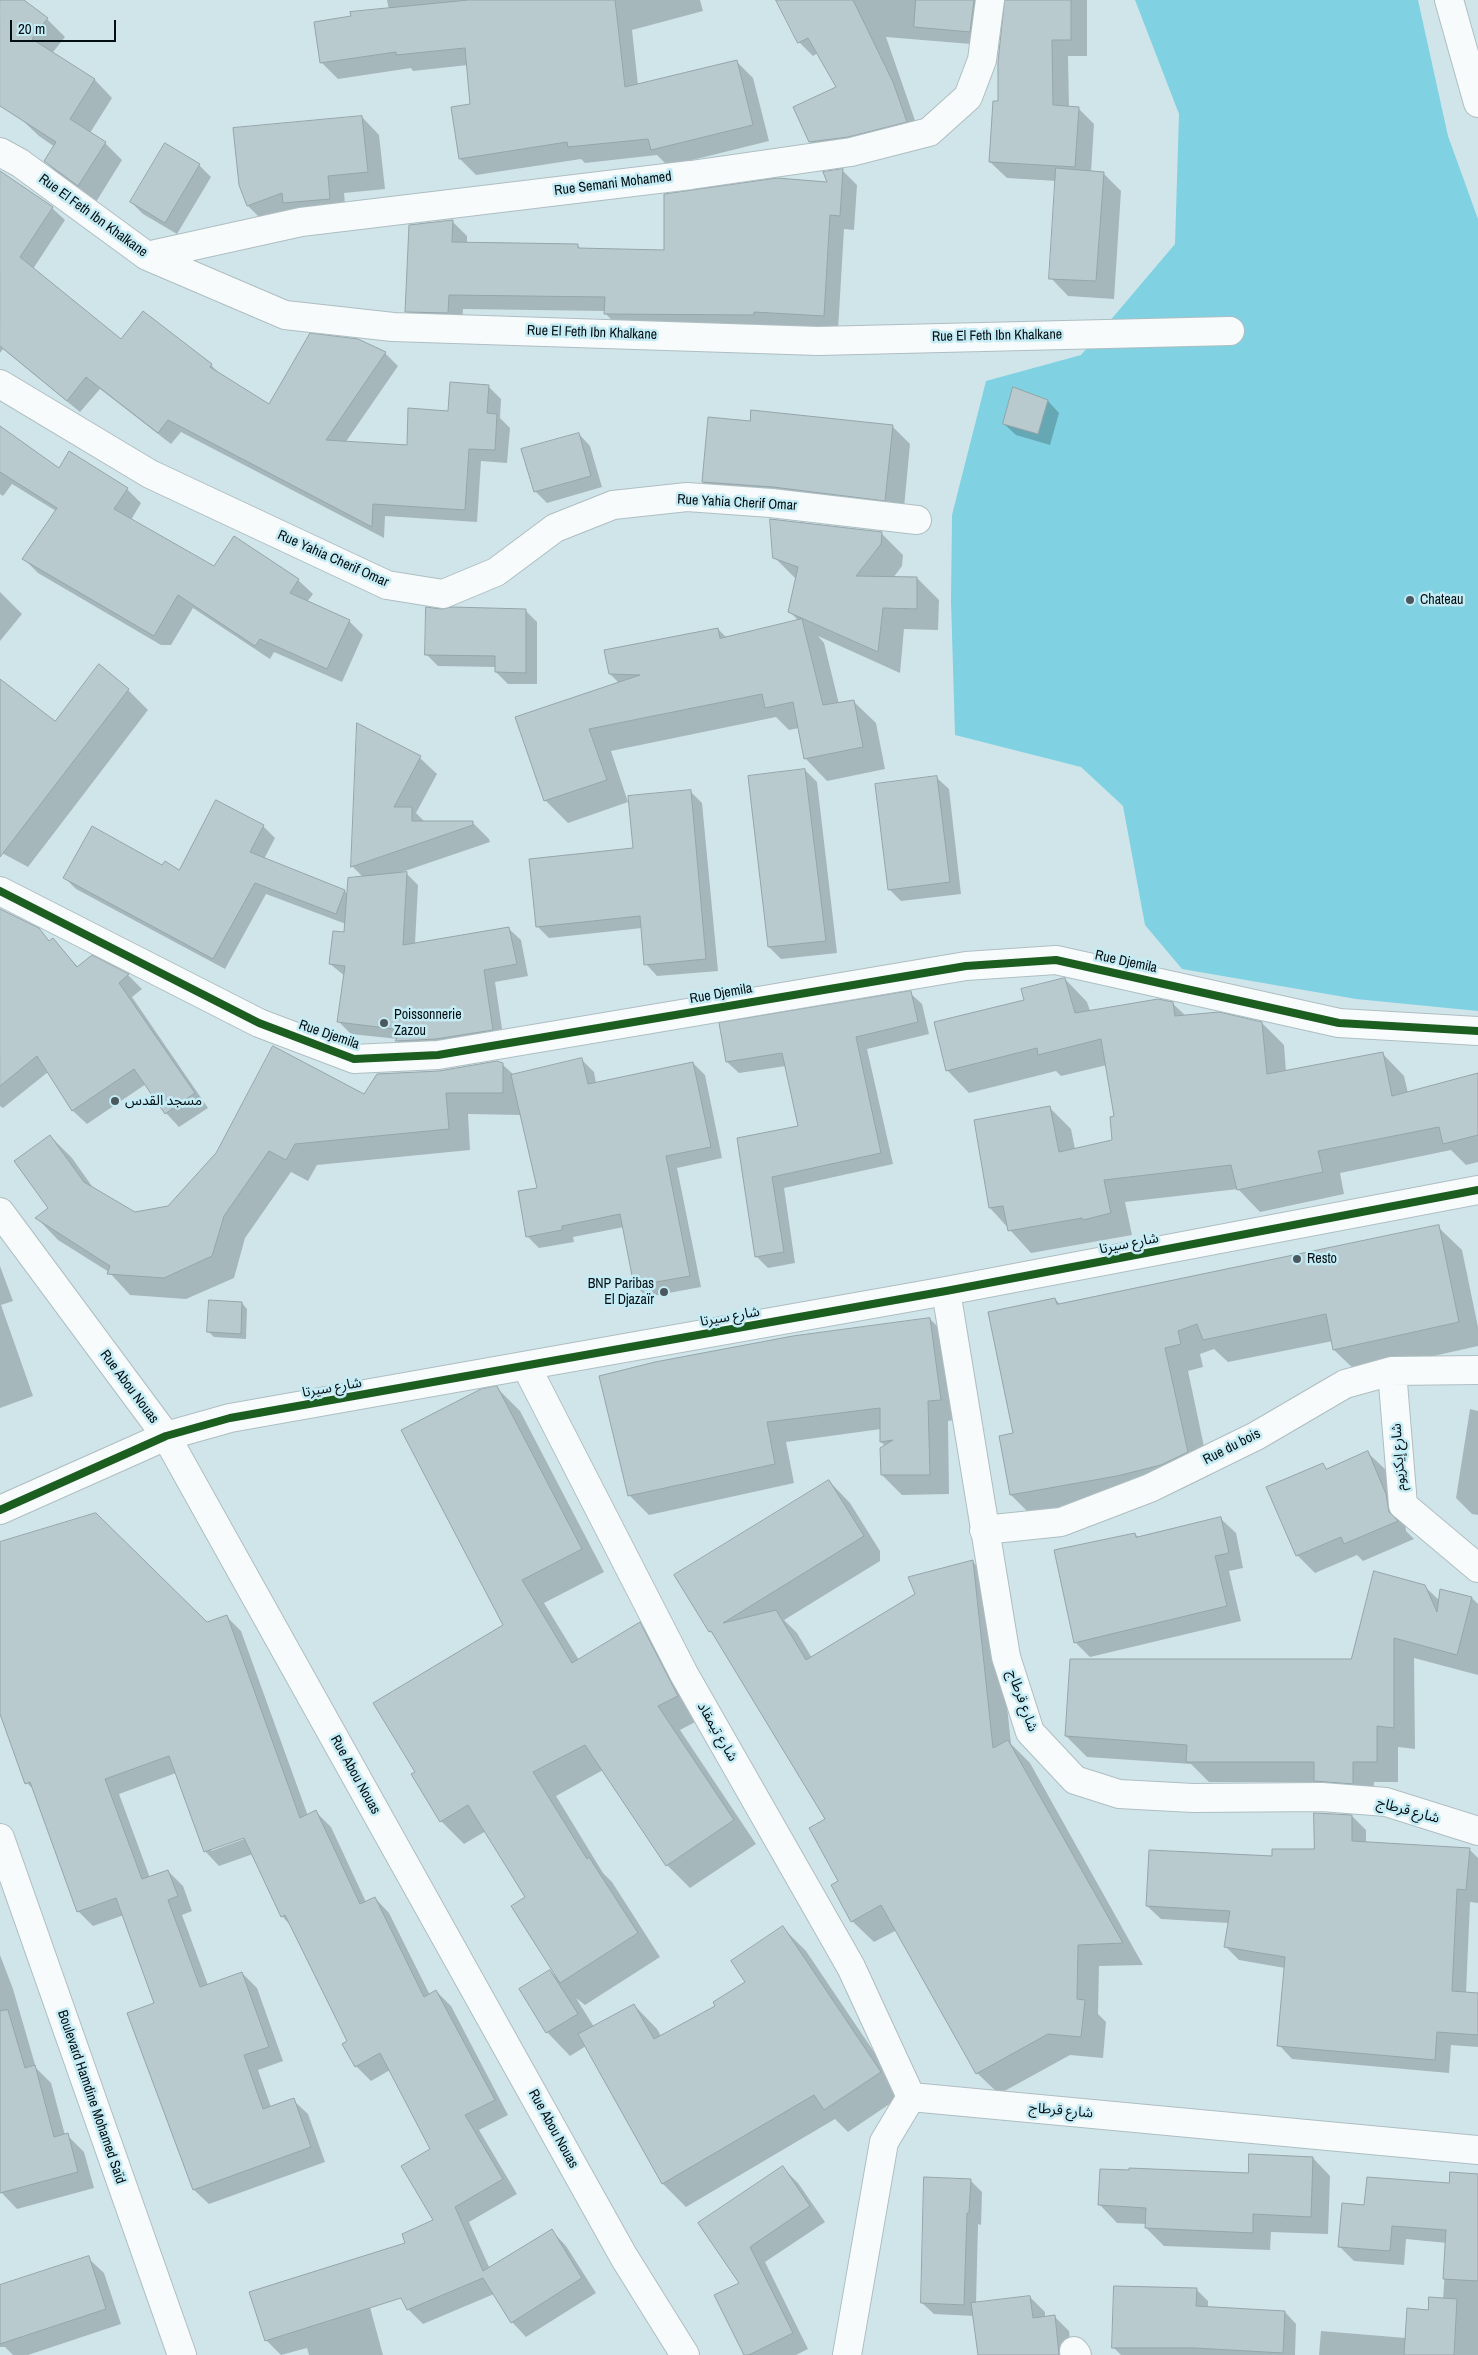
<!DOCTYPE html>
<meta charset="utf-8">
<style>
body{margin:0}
#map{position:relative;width:1478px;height:2355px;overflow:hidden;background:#d0e5ea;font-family:"Archivo Narrow",sans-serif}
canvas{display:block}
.scale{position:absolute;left:10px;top:20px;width:106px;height:22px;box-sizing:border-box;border:2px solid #030e12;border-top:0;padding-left:6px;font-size:15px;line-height:18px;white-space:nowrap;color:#030e12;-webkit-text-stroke:4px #c5ecf5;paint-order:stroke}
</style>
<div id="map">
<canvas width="1478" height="2355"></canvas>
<div class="scale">20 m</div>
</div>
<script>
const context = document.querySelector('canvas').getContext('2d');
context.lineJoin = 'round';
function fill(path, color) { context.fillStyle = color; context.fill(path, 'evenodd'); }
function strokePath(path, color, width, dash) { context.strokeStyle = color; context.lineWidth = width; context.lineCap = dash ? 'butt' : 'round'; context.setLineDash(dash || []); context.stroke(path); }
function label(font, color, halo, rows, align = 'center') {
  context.font = font + ' "Archivo Narrow","Noto Sans Arabic",sans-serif'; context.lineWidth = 5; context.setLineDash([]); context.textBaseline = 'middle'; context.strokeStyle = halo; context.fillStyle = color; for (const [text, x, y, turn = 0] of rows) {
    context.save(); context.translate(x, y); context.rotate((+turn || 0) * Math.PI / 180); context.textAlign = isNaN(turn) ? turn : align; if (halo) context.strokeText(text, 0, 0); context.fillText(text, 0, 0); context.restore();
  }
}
const forest = new Path2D(`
 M1135,0H1418L1448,136L1478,219V1011L1356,999L1182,969L1145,925L1123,806L1081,767L955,735L951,601L952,515L986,381L1081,355L1175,244L1179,114Z`);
const shadow = new Path2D(`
 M0,0H22L47,19L65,37L9,107L0,98Z
 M387,0H700L703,11L632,30L638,85L736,61L753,78L769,141L668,166L657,155L585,163L581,159L476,175L460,159L471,105L468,65L413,71L411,68L338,79L321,62L389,10Z
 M778,0H992L983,45L886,37L920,135L824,156L810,142L838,88L818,53L813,56L799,42Z
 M1006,0H1087V56H1068L1069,107L1078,108L1094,124L1091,172L1103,173L1121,191L1114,299L1068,296L1051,278L1057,181L1007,178L990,162L999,102Z
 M60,58L95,80L112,98L90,133L105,143L122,160L96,202L63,179L45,161L55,147L39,136L21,119Z
 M362,117L379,135L385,189L344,193L346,215L265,223L248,206Z
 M165,145L199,165L211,177L177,234L143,214L131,202Z
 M842,170L857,185L854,230L844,229L838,330L620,329L606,314V311L463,309L462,327L421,326L406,311L452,221L467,236V244L577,245L582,250L665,251L829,183Z
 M0,173L52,208L65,220L33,269L122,341L211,365L222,376L270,406L358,340L385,353L398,366L345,443L408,446L449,412L488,386L501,399L500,418L510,428L507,463L481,461L477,522L385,516L384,538L181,432L171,444L100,389L80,412L3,349L0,353Z
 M1048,401L1059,413L1050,445L1016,435L1004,424Z
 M751,422L893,427L910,444L903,518L721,500L703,482Z
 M0,427L59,470L127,489L141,503L131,520L214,568L298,580L313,594L307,602L349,621L363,635L342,682L274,652L270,659L193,608L171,645H161L38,573L24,559L56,511L12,484L3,496L0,494Z
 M579,434L590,446L602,487L547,503L535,491Z
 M881,533L903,555L902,566L893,578H917L939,600L938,630L904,629L900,673L818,636L824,643L839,704L853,701L876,723L885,769L827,781L805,758L799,728L789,730L776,717L611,751L628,802L568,823L545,800L517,718L619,683L610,674L718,629L727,638L799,621L789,611L796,579L774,557Z
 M0,592L22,614L0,641Z
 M525,610L537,622V684H508L496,672V667L438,666L427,655L441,611Z
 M0,681L56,723L128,690L148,710L28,867L0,852Z
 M358,725L420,758L437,774L416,813L425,822H472L489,839L490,842L399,873H406L418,885L415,944L509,929L521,940L528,976L495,982L504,1042L409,1053L397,1041L398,1039L351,1034L339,1022L345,976L330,964L345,934L346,924L266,894L225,969L76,889L64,877L163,867L180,871L217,802L263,826L275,838L264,859L345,891L348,895L364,878L353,867Z
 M805,770L817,782L837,953L781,959L769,947Z
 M937,778L949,789L961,894L901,901L889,889Z
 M690,791L702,803L718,971L657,976L646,964L642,928L549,938L537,926L635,849Z
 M0,910L38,929L50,942L53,939L78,967L92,957L128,975L142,989L132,997L208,1108L179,1127L166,1113L146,1084L87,1124L73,1111L48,1072L3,1108L0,1106Z
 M1065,979L1087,1002L1090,1011L1172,1003L1186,1016L1262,1023L1284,1045L1286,1072L1382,1053L1404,1076L1408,1093L1478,1074V1162L1466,1165L1451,1150L1340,1173L1344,1194L1260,1212L1238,1189L1125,1202L1132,1235L1031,1253L990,1208L1049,1107L1071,1129L1075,1149L1114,1141L1116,1118L1107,1065L1061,1076L1056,1071L969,1093L947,1070L1025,1001Z
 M910,993L922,1004L929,1034L867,1049L893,1164L784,1188L795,1263L768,1268L756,1256L738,1139L799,1127L786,1066L739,1073L727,1062Z
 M582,1060L594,1072L596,1083L693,1063L705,1075L722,1158L677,1168L701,1287L647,1297L635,1286L624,1227L573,1237L574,1242L539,1248L527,1236L538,1189L521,1115L468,1114L470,1150L317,1165L308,1181L291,1172L245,1238L234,1278L186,1299L130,1295L109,1272L58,1240L37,1218L50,1208V1136L72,1158L94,1189L135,1214L169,1207L365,1096L439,1072L502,1064L514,1075Z
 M1438,1227L1462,1250L1478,1327V1346L1358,1373L1334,1350L1333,1341L1228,1362L1214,1349L1200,1354L1203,1367L1188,1371L1210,1475L1184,1488L1141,1499L1034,1518L1011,1495L1015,1434L1055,1299L1061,1305Z
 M0,1266L13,1301L1,1305L33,1396L0,1408Z
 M242,1303L247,1309L246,1339L214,1337L209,1332Z
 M930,1319L950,1339L960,1419L948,1421L949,1494L902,1495L882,1475L885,1446L881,1442V1429L786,1442L794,1483L649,1515L629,1495Z
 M497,1388L520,1411L604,1572L544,1603L579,1660L640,1624L663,1647L701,1719L680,1730L756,1844L690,1888L667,1865L603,1770L556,1796L603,1873L612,1882L660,1957L585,2005L576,1998L594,2027L634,2005L657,2029L661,2036L717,2006L747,1983L783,1928L806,1951L903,2095L848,2132L835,2119L686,2207L663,2184L586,2046L570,2056L547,2032L521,1990L550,1971L558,1979L527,1898L486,1831L464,1844L441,1821L416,1773L504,1626Z
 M1470,1409L1478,1411V1515L1472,1514L1456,1498Z
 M1368,1453L1386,1470L1404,1512L1406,1531L1414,1539L1363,1561L1357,1555L1315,1573L1297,1555L1322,1464L1328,1470Z
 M829,1481L850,1503L880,1551V1561L784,1620L797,1633L812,1658L973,1562L994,1583L1011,1744L1030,1763L1143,1965L1099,1966L1098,2014L1106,2022L1103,2058L1070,2055L999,2094L977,2073L897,1930L874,1942L852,1921L840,1881L827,1819L716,1637L710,1631Z
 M1220,1518L1236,1533L1243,1568L1229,1571L1241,1621L1090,1657L1075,1642L1135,1534L1139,1538Z
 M0,1544L207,1623L226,1616L241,1631L308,1816L316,1812L331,1827L366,1902L375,1898L389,1913L430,1995L436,1991L451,2006L508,2115L479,2130L517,2194L469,2222L490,2269L552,2231L566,2246L596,2293L526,2337L512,2322L494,2294L423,2324L408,2309L407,2243L434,2221L432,2149L390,2070L371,2081L356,2066L349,2041L291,1926L282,1916L253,1854L219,1866L205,1851L176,1773L119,1794L150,1878L168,1871L183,1886L192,1911L182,1915L208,1985L242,1973L257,1988L283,2061L258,2070L271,2107L293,2100L308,2114L325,2162L209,2204L194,2190L156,2004L124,1915L93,1926L78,1911L35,1791L27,1783L0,1710ZM249,1834L250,1837L211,1851V1848Z
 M1424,1586L1440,1601L1442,1590L1472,1598L1478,1604V1675L1414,1658L1415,1749L1398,1747V1782H1374L1373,1804L1336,1802L1316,1782H1209L1191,1764L1087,1757L1066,1736L1352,1660Z
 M1352,1816L1366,1830V1843L1470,1850L1478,1858V1903L1470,1902L1466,1993L1478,1994V2047L1451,2045L1449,2073L1292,2059L1279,2045L1285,1968L1239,1960L1225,1946L1229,1923L1161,1919L1147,1906L1273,1858L1315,1850Z
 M0,1955L13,1989L36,2068L51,2083L65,2135H67L84,2152L94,2188L17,2209L0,2191Z
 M1313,2158L1330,2176L1328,2234L1271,2232L1270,2250L1164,2246L1146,2228L1147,2224L1117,2223L1100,2205L1249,2174Z
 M783,2168L798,2183L825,2222L765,2262L808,2349L796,2355H745L741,2283L700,2224Z
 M1478,2175V2355H1319L1321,2331L1406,2338L1429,2311L1443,2299L1447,2243L1406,2239L1404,2265L1354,2261L1339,2246L1365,2206L1450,2185Z
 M970,2180L982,2192L981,2225L978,2224L976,2304L1030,2297L1045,2312V2317L1054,2316L1069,2331L1072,2355H979L974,2316L934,2314L922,2303Z
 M88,2258L104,2273L121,2324L28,2355H13L5,2347H0V2286Z
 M362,2278L383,2355H309L307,2348L281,2355L266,2340Z
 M1196,2289L1208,2301V2308L1285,2312L1296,2324L1295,2355H1121L1113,2347Z`);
const building = new Path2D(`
 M0,0H24L48,18L32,39L95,79L70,119L106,142L78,186L44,161L56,142L0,106Z
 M469,0H615L625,87L737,60L753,125L651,150L648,139L568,147L567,142L459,159L451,107L470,104L465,48L396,55V52L320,63L314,22L351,16L350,12Z
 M776,0H853L893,82L907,122L848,137L809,142L793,107L836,87L808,38L798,43Z
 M916,0H974L970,32L914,27Z
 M1005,0H1071V40H1052L1053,105L1079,107L1075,167L989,162L993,101H998V62Z
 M362,116L368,172L328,176L330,199L283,203L282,193L247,206L239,185L233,128Z
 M165,143L200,164L165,223L130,202Z
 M1056,168L1104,172L1096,281L1049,279Z
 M843,169L840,216L830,215L824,316L754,312V315L604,314L605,297L449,295L448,313L405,312L409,225L453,220L452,242L578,244V248L664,250V194L777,178L827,182L823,172Z
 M0,171L53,207L20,257L121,339L143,311L212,364L210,367L269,404L310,333L358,339L386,352L326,440L407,445L408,408L448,411L450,382L489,385L487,413L497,414L495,450L469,449L465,510L373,504L372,527L168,420L158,433L86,377L67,401L0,346Z
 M1013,387L1048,400L1038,434L1003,424Z
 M751,410L893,425L885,501L773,487L702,482L708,417L750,421Z
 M0,426L59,468L69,451L128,488L114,509L214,566L234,536L299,579L290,593L350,620L327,669L260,639L255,646L178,595L154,636L22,559L57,508L0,472Z
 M579,433L591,476L534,492L521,449Z
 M770,519L882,532L881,544L856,576L917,577V609L883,608L878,652L788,612L798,567L773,558Z
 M426,607L441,609L452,607L526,609V673L495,672V656L425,655Z
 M802,619L823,705L854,700L863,747L804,759L793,702L765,708L762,694L589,729L607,780L544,801L515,717L640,675L609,674L604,650L718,628L720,638Z
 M99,664L129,689L0,857V679L55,721Z
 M357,723L421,756L394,807H412V821H473V825L351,867Z
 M805,769L826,941L768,947L748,776Z
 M937,776L950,882L888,890L875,784Z
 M691,790L706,959L644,965L640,916L536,927L529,859L633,848L628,796Z
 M216,800L264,825L250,852L345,890L336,914L255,883L213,959L63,878L92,826L162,865L165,861L179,870Z
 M407,872L403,945L509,927L517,964L484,970L493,1030L436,1039L395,1041L402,1030L337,1022L345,966L329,964L333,931L344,932L348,878Z
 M0,909L39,928L49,941L53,938L77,967L92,955L129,974L119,983L195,1093L165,1114L134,1069L72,1111L37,1056L0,1086Z
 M1065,978L1075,1013L1158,999L1173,1002L1175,1016L1219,1012L1262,1022L1267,1074L1383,1052L1392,1096L1478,1073V1135L1443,1144L1439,1127L1318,1151L1323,1172L1237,1190L1231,1165L1104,1180L1111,1213L1083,1220L1082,1218L1008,1231L1003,1206L989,1208L974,1120L1050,1106L1059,1152L1112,1140L1110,1117L1114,1116L1101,1039L1038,1055L1037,1048L946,1071L934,1022L1024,1000L1021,989Z
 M911,991L918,1022L856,1037L881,1153L772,1177L784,1252L755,1257L737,1138L798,1126L782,1053L726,1062L719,1023Z
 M273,1046L364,1094L377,1074L439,1071L497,1061L503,1063V1093H446L449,1129L295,1144L286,1160L269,1151L224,1216L212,1256L164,1278L107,1274L110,1266L35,1218L48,1208L14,1161L50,1135L84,1182L135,1212L168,1206L216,1153Z
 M582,1058L588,1084L693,1062L711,1147L666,1156L690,1276L634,1286L620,1214L562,1226V1230L526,1237L518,1191L537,1188L511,1075Z
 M1439,1225L1459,1322L1333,1350L1326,1314L1203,1340L1197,1324L1178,1331L1181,1344L1165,1348L1188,1452L1161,1465L1117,1476L1010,1495L999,1436L1013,1433L988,1312L1055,1298L1057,1304Z
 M209,1300L242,1302L241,1334L207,1332Z
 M930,1318L941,1400L928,1401L930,1475H881L880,1448L893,1440L880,1442V1408L767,1422L775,1464L628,1496L599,1376L655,1362L793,1336Z
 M497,1386L582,1549L522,1580L572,1663L640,1622L678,1696L658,1706L734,1820L666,1866L585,1745L533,1772L587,1859L589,1857L638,1933L560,1983L511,1906L525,1897L468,1805L440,1822L411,1774L415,1772L373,1703L503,1625L401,1430L481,1389Z
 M1368,1451L1386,1494L1389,1512L1398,1521L1344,1544L1341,1537L1296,1556L1266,1487L1323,1463L1326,1469Z
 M829,1480L864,1536L723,1623L776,1610L806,1660L915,1594L908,1577L973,1560L993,1748L1008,1740L1123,1943L1078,1945L1077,1999L1085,2000L1081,2037L1048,2034L976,2074L881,1905L851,1922L831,1885L838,1881L809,1828L825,1819L711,1631L709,1632L674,1575Z
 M96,1513L207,1622L227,1615L300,1818L316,1810L360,1904L375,1897L424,1997L436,1990L495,2100L465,2115L503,2179L455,2207L483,2271L552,2229L582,2278L511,2323L483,2278L407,2310L401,2298L265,2341L249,2292L405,2243L402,2234L433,2220L401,2166L430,2149L380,2053L355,2067L342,2044L347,2041L285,1915L281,1917L244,1838L204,1852L169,1756L105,1779L142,1879L168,1870L178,1896L168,1900L200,1987L242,1972L269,2047L244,2055L263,2109L294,2098L311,2147L193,2190L127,2013L154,2003L116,1898L77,1912L30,1782L25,1784L0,1714V1542Z
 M1221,1517L1229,1553L1215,1556L1227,1606L1074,1643L1054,1550L1135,1533L1136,1537Z
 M1374,1571L1425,1585L1437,1612L1440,1589L1472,1597L1457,1655L1394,1638V1728L1377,1726V1762H1353V1784L1314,1781V1762H1186L1187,1745L1065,1736L1070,1659H1351Z
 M1314,1813L1352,1815V1841L1470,1848L1466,1890L1457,1889L1452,1991L1478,1993V2035L1437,2032L1435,2060L1277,2046L1285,1957L1224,1947L1230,1911L1146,1906L1149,1850L1272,1856V1849H1314Z
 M783,1926L881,2072L824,2110L814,2095L662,2184L578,2034L634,2004L654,2039L715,2006L713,2002L745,1982L731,1961Z
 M550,1970L578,2014L546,2033L519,1989Z
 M8,2010L25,2068L35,2065L54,2137L68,2133L78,2172L0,2193V2011Z
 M1249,2154L1313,2157L1311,2217L1253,2214V2233L1145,2228L1146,2208L1098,2205L1100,2169L1129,2170V2168L1248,2173Z
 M783,2166L810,2206L750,2247L793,2333L749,2355H744L714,2295L739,2283L698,2223Z
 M1450,2172L1478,2174V2281L1443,2279L1446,2230L1392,2226L1390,2251L1338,2247L1342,2203L1364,2205L1367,2177L1449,2183Z
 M924,2177L971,2179L969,2213H967L964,2305L921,2303Z
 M89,2256L106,2309L0,2344V2285Z
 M1114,2286L1197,2288L1196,2306L1285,2311L1283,2353L1195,2348H1112Z
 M1030,2296L1033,2318L1055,2315L1059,2355H978L971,2303Z
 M1429,2297L1457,2299L1454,2355H1404L1407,2308L1428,2310Z`);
const minor = new Path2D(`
 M0,152L20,163L147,256L285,315L393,327L818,341L1230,331
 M147,256L301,222L691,175L851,152L929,132L968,97L982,60L990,0
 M0,384L150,474L387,585L443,594L496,572L555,528L613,505L687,497L771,503L917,520
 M0,891L259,1023L354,1059L438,1055L966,966L1056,960L1339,1023L1478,1031
 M0,1212L166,1436L624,2257L685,2355
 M946,1291L1006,1657L1030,1732L1075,1780L1119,1794L1193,1798L1322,1797L1386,1802L1478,1831
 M526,1366L684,1674L851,1967L911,2097
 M1392,1371L1403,1505L1478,1568
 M0,1510L166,1436L230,1418L946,1291L1478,1190
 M984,1530L1061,1522L1150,1488L1256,1436L1345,1384L1392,1371L1478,1370
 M911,2097L1478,2150
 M1074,2351L1077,2355
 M847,2355L884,2142L911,2097`);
const tertiary = new Path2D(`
 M0,1838L182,2355`);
const secondary = new Path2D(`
 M1449,0L1478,103`);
const cycleway = new Path2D(`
 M0,891L259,1023L354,1059L438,1055L966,966L1056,960L1339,1023L1478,1031
 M0,1510L166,1436L230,1418L946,1291L1478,1190`);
const markers = [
 [1410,600,5,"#4b595e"],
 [384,1023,5,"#4b595e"],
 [115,1101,5,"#4b595e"],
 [1297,1259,5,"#4b595e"],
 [664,1292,5,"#4b595e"]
];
const streetNames = [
 ["Rue Semani Mohamed",613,184,-7],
 ["Rue El Feth Ibn Khalkane",93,216,36],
 ["Rue El Feth Ibn Khalkane",592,333,2],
 ["Rue El Feth Ibn Khalkane",997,336,-1],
 ["Rue Yahia Cherif Omar",737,503,3],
 ["Rue Yahia Cherif Omar",333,559,24],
 ["Rue Djemila",1126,962,12],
 ["Rue Djemila",721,994,-10],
 ["Rue Djemila",329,1035,19],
 ["شارع سيرتا",1129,1244,-11],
 ["شارع سيرتا",730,1317,-10],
 ["Rue Abou Nouas",129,1387,53],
 ["شارع سيرتا",332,1388,-10],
 ["Rue du bois",1232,1447,-27],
 ["شارع إيكزيوم",1399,1457,-94],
 ["شارع قرطاج",1022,1701,70],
 ["شارع تيمقاد",717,1732,60],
 ["Rue Abou Nouas",355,1775,61],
 ["شارع قرطاج",1408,1811,15],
 ["Boulevard Hamdine Mohamed Saïd",91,2097,71],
 ["شارع قرطاج",1061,2111,5],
 ["Rue Abou Nouas",553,2129,61]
];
const poiNames = [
 ["Chateau",1420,600],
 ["Poissonnerie",394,1015],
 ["Zazou",394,1031],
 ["مسجد القدس",125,1101],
 ["Resto",1307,1259],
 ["BNP Paribas",654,1284,"right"],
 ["El Djazaïr",654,1300,"right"]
];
fill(forest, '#80d1e2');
fill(shadow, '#0003');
fill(building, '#b9cace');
strokePath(building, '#95a5a9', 1);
strokePath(minor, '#aebec2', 30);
strokePath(tertiary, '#aebec2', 30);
strokePath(secondary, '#aebec2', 30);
strokePath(minor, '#f8fbfc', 28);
strokePath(tertiary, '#f8fbfc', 28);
strokePath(secondary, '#f8fbfc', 28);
strokePath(cycleway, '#1b5e20', 8);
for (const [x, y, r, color] of markers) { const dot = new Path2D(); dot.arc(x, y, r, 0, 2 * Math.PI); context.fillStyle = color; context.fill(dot); strokePath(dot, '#c5ecf5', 2); }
label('14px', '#030e12', '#c5ecf5', streetNames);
label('14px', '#030e12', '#c5ecf5', poiNames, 'left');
</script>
